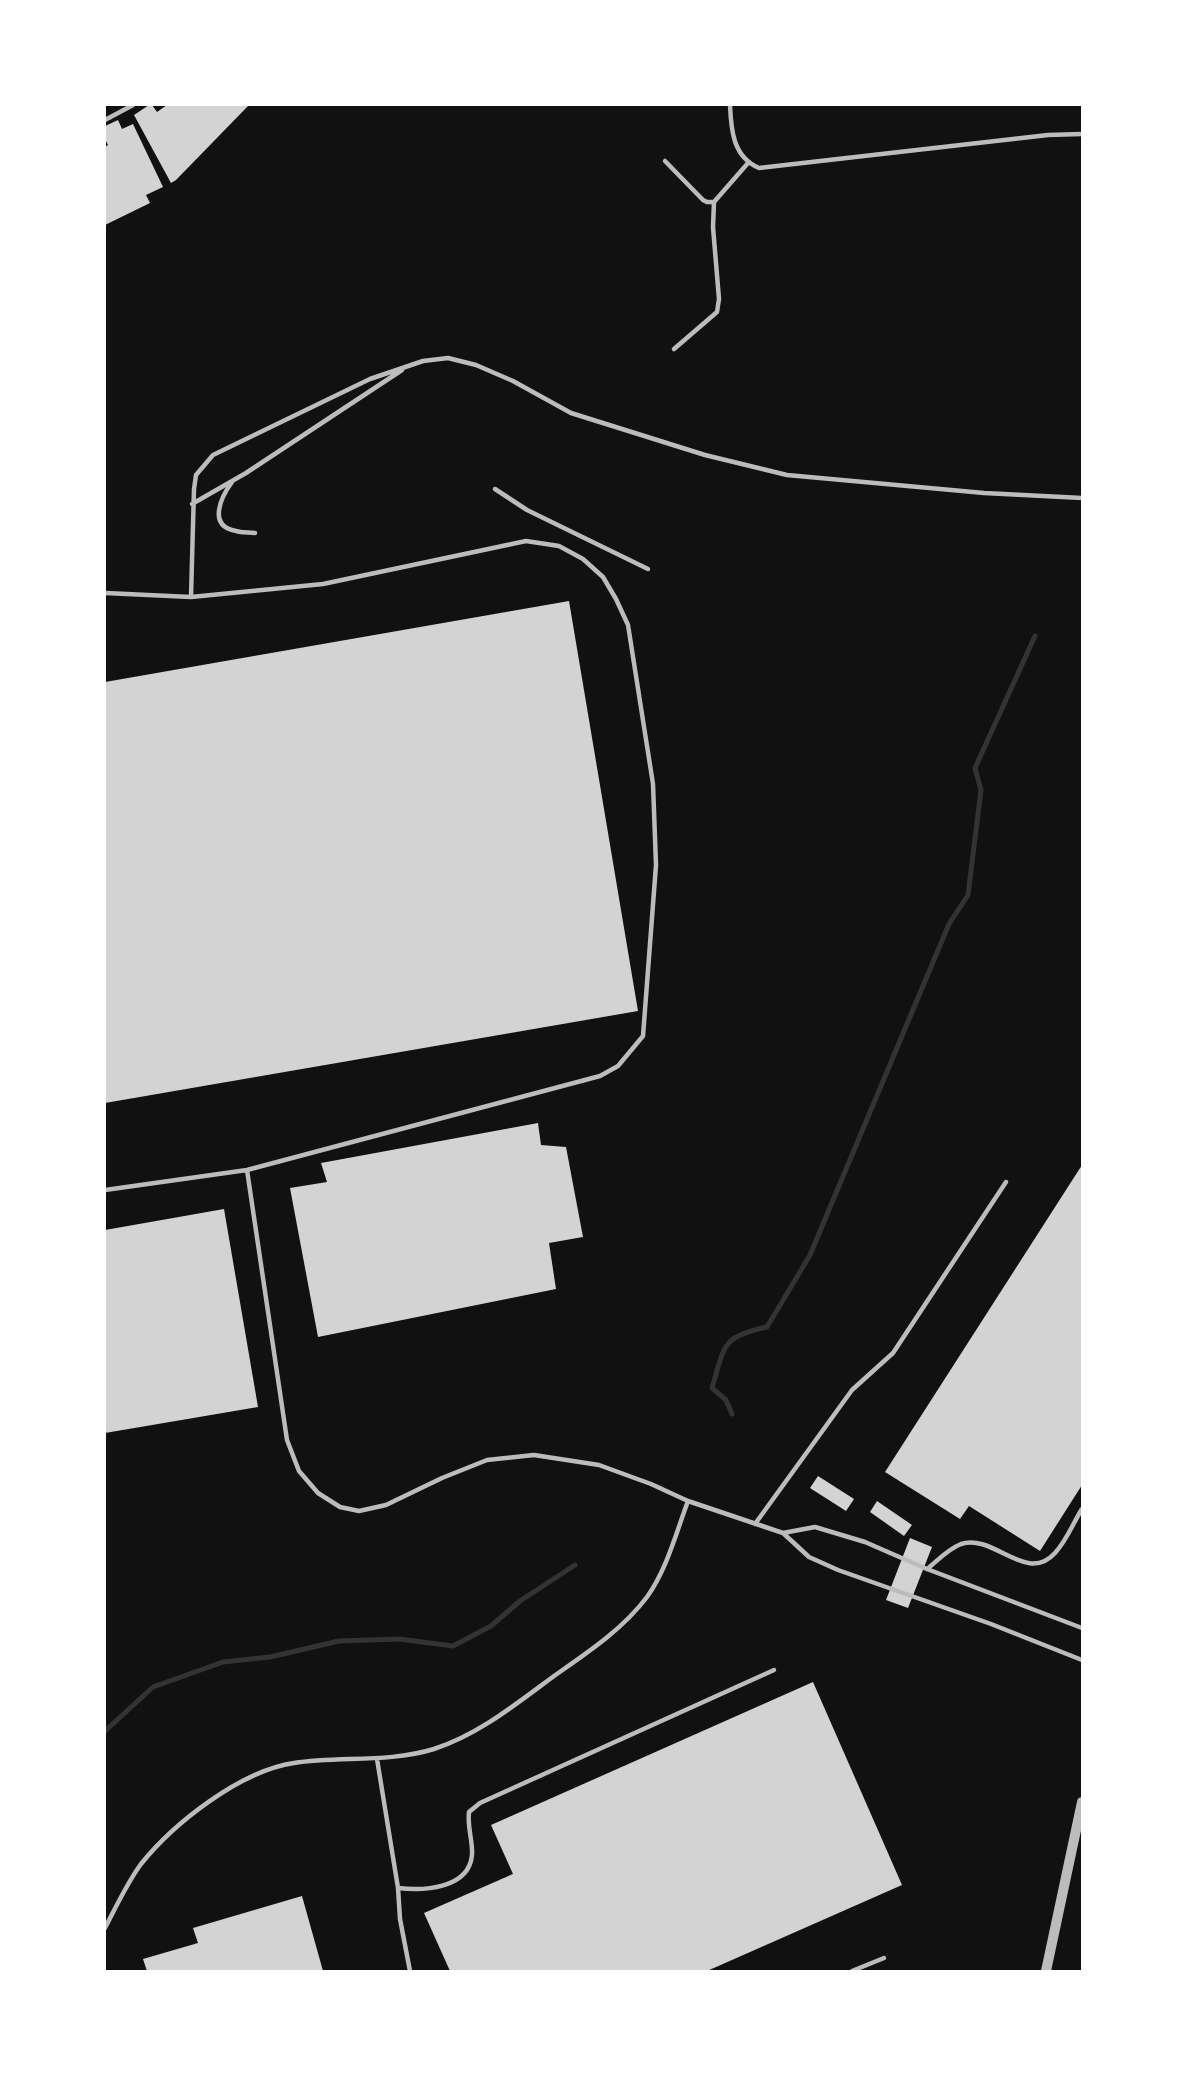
<!DOCTYPE html>
<style>
body{margin:0}
#map{position:relative;width:1187px;height:2076px;overflow:hidden;background:#111;font-family:Quicksand,sans-serif}
canvas{display:block}
.frame{position:absolute;inset:0;border:106px solid #fff;pointer-events:none}
</style>
<div id="map">
<canvas width="1187" height="2076"></canvas>
<div class="frame"></div>
</div>
<script>
const context = document.querySelector('canvas').getContext('2d');
context.lineJoin = 'round';
function strokePath(path, color, width, dash) { context.strokeStyle = color; context.lineWidth = width; context.lineCap = dash ? 'butt' : 'round'; context.setLineDash(dash || []); context.stroke(path); }
function fill(path, color) { context.fillStyle = color; context.fill(path, 'evenodd'); }
const stream = new Path2D(`
 M732,1414L726,1400L712,1388C725,1346 720,1337 767,1327L810,1255L949,924L968,895L981,790L975,768L1035,636
 M105,1731L153,1687L223,1662L270,1657L339,1641L399,1639L453,1646L491,1626L520,1601L575,1565`);
const building = new Path2D(`
 M149,105H152L157,112L167,105H249L176,180L171,183L134,115Z
 M118,120L122,129L133,124L163,187L146,195L150,203L105,225V147L108,145L105,139V126Z
 M569,601L638,1011L105,1103V682Z
 M538,1123L541,1145L566,1147L583,1237L549,1243L556,1289L318,1337L290,1188L327,1182L321,1163Z
 M1082,1165V1485L1040,1551L969,1506L960,1519L885,1472Z
 M224,1209L258,1407L105,1433V1230Z
 M818,1476L854,1499L846,1511L810,1488Z
 M877,1501L912,1525L904,1536L870,1512Z
 M910,1538L932,1547L908,1608L886,1600Z
 M813,1682L902,1885L707,1971H450L424,1913L513,1874L491,1825Z
 M302,1896L323,1971H147L143,1959L198,1943L193,1928Z`);
const service = new Path2D(`
 M730,105C731,130 733,157 759,168L1048,135L1082,134
 M105,120L133,105
 M665,161L703,200L707,202H714
 M674,349L717,312L719,299L713,227L714,202L748,163
 M232,482C221,497 207,526 236,531C242,533 249,532 255,533
 M495,489L527,510L648,569
 M192,504L246,473L402,370
 M105,593L191,597L323,584L526,541L559,546L583,559L603,577L616,599L628,625L653,784L656,865L643,1036L618,1066L600,1076L247,1170L105,1190
 M191,597L194,489L196,475L213,455L370,379L423,361L448,358L476,365L513,381L571,413L705,455L787,475L984,493L1082,498
 M247,1170L287,1440L299,1471L318,1493L340,1507L359,1511L386,1505L442,1478L487,1460L534,1455L599,1465L651,1484L688,1501
 M755,1524L852,1390L893,1353L1006,1182
 M783,1533L815,1527L865,1542L927,1569L1082,1628
 M927,1569C937,1561 948,1549 961,1544C994,1533 1026,1585 1055,1553C1067,1540 1073,1523 1082,1509
 M377,1759L398,1888L400,1919L410,1971
 M398,1888C423,1891 469,1889 472,1855C473,1841 467,1827 469,1812L480,1803L774,1670
 M105,1928C116,1907 127,1883 141,1864C174,1823 240,1771 294,1763C340,1756 388,1763 434,1749C478,1735 516,1704 554,1676C587,1653 622,1630 647,1597C667,1569 676,1533 688,1501L783,1533L809,1557L838,1570L991,1624L1082,1660
 M852,1971L884,1958`);
const tertiary = new Path2D(`
 M1046,1971L1082,1802`);
strokePath(stream, '#333', 5);
fill(building, '#d3d3d3');
strokePath(service, '#bcbcbc', 4.5);
strokePath(tertiary, '#bcbcbc', 10);
</script>
